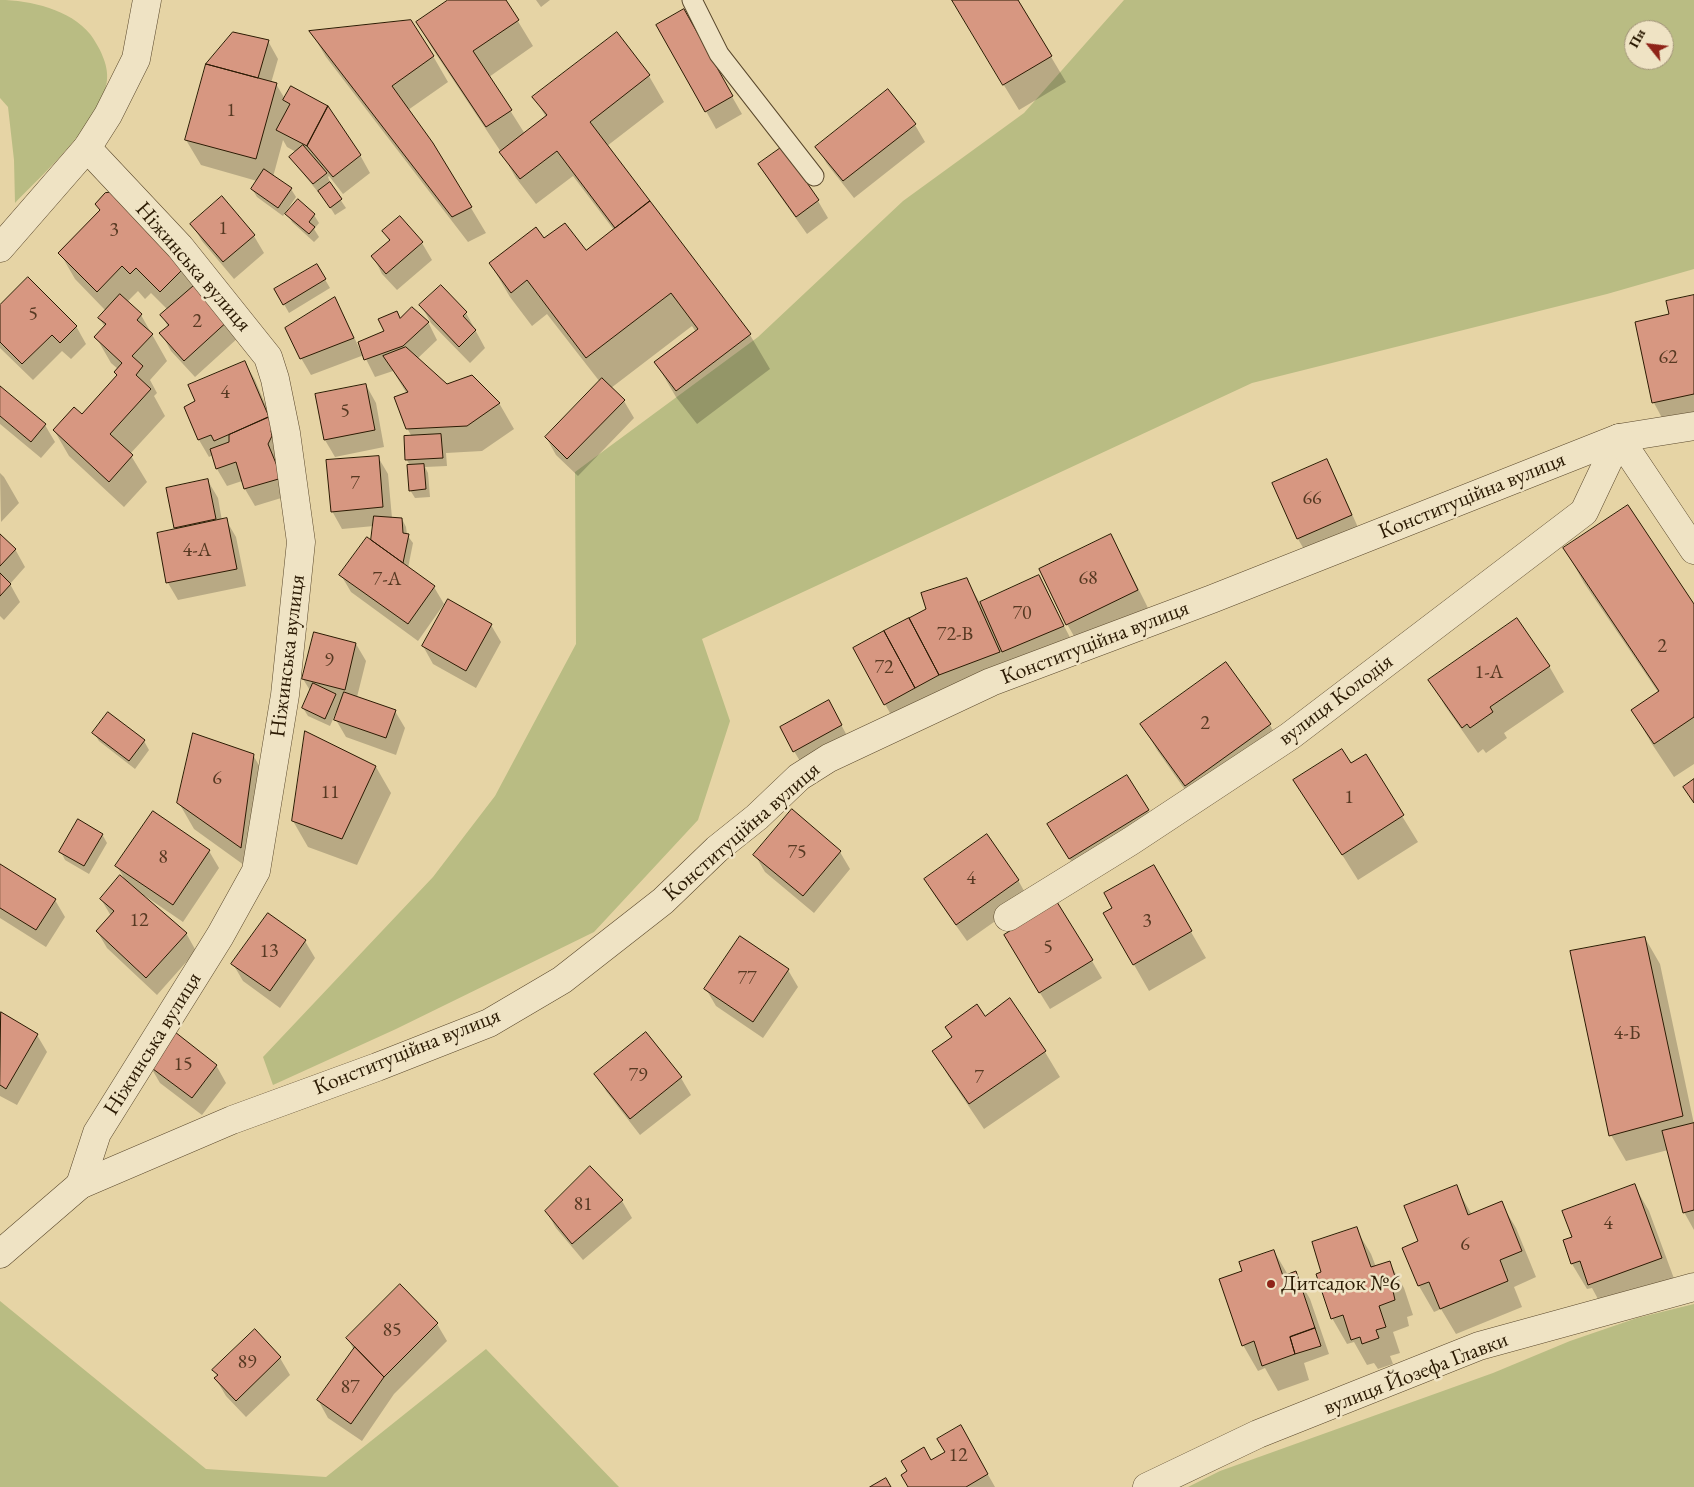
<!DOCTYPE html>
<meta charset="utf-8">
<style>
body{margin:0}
#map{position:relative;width:1694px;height:1487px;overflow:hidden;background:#e6d4a5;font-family:"EB Garamond",serif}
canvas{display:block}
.north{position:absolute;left:1624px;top:20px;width:50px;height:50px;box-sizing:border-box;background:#efe3c4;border:1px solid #a19377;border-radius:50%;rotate:299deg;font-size:14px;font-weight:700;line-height:20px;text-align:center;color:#2b1a03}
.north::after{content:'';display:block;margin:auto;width:18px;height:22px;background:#8f2418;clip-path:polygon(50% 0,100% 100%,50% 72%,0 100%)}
</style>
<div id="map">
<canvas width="1694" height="1487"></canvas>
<div class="north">Пн</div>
</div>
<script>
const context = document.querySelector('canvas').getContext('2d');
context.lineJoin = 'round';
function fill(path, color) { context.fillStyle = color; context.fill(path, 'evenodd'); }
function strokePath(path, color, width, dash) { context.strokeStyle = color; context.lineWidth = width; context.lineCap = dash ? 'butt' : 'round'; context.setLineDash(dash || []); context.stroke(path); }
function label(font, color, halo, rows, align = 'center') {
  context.font = font + ' "EB Garamond",serif'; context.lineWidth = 5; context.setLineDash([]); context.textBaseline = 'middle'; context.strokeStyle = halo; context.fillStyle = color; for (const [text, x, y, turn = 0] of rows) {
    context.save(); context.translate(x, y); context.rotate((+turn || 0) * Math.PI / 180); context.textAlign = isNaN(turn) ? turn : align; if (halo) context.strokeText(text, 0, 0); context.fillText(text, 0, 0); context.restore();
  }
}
const green = new Path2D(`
 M0,0C30,0 71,10 90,34C99,46 109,65 107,80C103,120 43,174 15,203L14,160L8,107L0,98Z
 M1124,0H1694V269L1607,294L1252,383L702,639L730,721L698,820L594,932L396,1029L273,1085L263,1057L433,877L495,796L576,644L575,472L758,337L903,201L1024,113ZM1634,30H1664V60H1634Z
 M0,1301L206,1469L326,1477L486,1349L619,1487H0Z
 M1694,1304V1487H1188L1220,1471L1493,1373L1570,1341L1637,1318Z`);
const shadow = new Path2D(`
 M450,0H505L533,46L489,77L525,134L546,117L534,97L617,33L649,76L664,102L607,146L750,335L770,369L697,424L676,397L656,363L696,332L692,326L611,388L624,401L634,418L578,476L556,455L546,437L600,382L547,314L532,326L510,297L490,263L543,240L586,252L614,230L573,176L536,204L516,178L501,152L432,48L417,22Z
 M536,0H550L541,7Z
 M952,0H1017L1066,82L1019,110Z
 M683,11L742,114L716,129L658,25Z
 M311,32L433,56L448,82L408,110L471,208L486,233L468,242L326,57Z
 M268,41L278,59L271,83L276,84L285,99L360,155L370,173L343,194L329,176L328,177L330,182L329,183L346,208L335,215L320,191L318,192L296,165L291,157L296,152L287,147L283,140L273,177L291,189L296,197L283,216L257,197L252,189L257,181L201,165L186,140Z
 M915,125L925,142L854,198L827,164L817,147Z
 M781,149L818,201L828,218L807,234L770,182L760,165Z
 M298,201L314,215L319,223L314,229L319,237L314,242L292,222L287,214Z
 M97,205L183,269L193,287L239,337L195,377L171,351L161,333L168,327L162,315L168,310L151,293L145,299L138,291L127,302L141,315L167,361L150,380L157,393L154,396L165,416L130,454L147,482L124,507L69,456L54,430L82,416L118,376V369L111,363L96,337L105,327L99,318L106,311L75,279L60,253L100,211Z
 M192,224L254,236L264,253L234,279L202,241Z
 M383,231L422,243L432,260L397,290L382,274L373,256L390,242Z
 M317,266L330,288L289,313L276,290Z
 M1694,296V423L1668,429L1654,403L1670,315Z
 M334,299L344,316L361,352L400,320L428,322L437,340L417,359L447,386L499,403L514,429L482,451L446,453L447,466L425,467L428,473L430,497L415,498L410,490V466L407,460L412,437L407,428V394L393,371L375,377L364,355L311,375L301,358Z
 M421,305L466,313L485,348L470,363L431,323Z
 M0,307L76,326L86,344L71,359L62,351L33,380L0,348Z
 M245,363L255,380L271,418L291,495L255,506L245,489L242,481L227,486L217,469L213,455L209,457L199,440L186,407L197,402Z
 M366,385L376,403L384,447L335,457L325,440Z
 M0,387L45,425L55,442L41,458L0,424Z
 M378,457L388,474L392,518L402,519L406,527L407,535L413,543L408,568L434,587L444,604L418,641L351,592L341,575L376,545L374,526L342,529L332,511Z
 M1326,461L1336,478L1360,532L1308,556L1298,539L1274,484Z
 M0,473L4,477L19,503L1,522Z
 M208,481L218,498L222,521L226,520L236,537L246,586L178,600L168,583L177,530L176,527Z
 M0,535L15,549L25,567L10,584L20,602L4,620L0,616Z
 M1110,536L1125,562L1152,616L1082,650L1067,624Z
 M1565,549L1694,606V764L1674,777L1652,744L1632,710L1658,692L1584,583Z
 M1038,577L1073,643L895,722L885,704L928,610L966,579L980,603Z
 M491,625L501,642L476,688L433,664L423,646Z
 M356,644L366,661L357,697L395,711L405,728L396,755L346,737L336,720L339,711L337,710L330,726L308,716L303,708L311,692L303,679Z
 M1226,664L1270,725L1284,751L1200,811L1157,750L1142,724Z
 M1549,666L1564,692L1504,733L1507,738L1486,753L1483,749L1478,753L1445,706L1430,680Z
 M108,714L144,741L149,750L135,769L99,741L94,733Z
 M838,719L851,743L804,768L794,751Z
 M253,755L268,781L255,873L194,829L179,803Z
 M1365,756L1418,842L1358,880L1295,780L1351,765Z
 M376,767L391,793L357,865L308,847L293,821Z
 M1127,776L1158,828L1080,876L1059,841Z
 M102,834L107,843L89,874L65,860L61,852Z
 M209,851L219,868L183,922L145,896L144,897L186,933L196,951L157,995L107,948L97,931L111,916L101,899L125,880L117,866Z
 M840,852L850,869L814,913L765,872L755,855Z
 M0,866L55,900L65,917L46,947L0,918Z
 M1153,866L1206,958L1149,991L1105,914L1114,908Z
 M925,879L1018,880L1028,898L967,941L935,896Z
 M268,915L305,941L315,958L280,1008L243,981L233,964Z
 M1645,938L1660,964L1694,1124V1230L1684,1212L1668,1150L1626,1161L1611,1135Z
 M1015,953L1092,961L1102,978L1050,1009Z
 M788,970L798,987L763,1038L716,1006L706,989Z
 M1,1014L37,1035L47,1052L17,1105L0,1096V1016Z
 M984,1018L1045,1052L1060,1077L984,1129L949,1077L934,1051Z
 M216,1065L226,1083L202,1115L160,1083L150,1066Z
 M596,1074L681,1078L691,1095L640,1135L606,1091Z
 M1634,1185L1649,1211L1676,1284L1604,1310L1592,1288L1587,1289L1572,1264L1573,1238Z
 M1456,1187L1472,1215L1501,1203L1516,1228L1536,1277L1514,1287L1522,1307L1456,1334L1441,1309L1434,1312L1419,1286L1420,1242Z
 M622,1201L632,1218L583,1260L556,1228L546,1211Z
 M1356,1229L1371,1254L1376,1267L1389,1262L1404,1288L1413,1315L1407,1317L1409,1326L1393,1332L1400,1353L1390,1356L1393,1364L1378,1369L1374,1363L1367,1365L1354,1342L1347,1344L1332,1318L1323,1273Z
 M1274,1251L1288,1275L1295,1273L1310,1299L1329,1354L1304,1363L1309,1380L1278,1391L1265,1368L1258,1371L1243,1345Z
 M400,1286L437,1324L447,1341L394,1394L362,1441L328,1418L318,1400L354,1350L348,1339Z
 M255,1330L280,1358L290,1375L246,1417L226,1396L216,1379L218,1377L214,1370Z
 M961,1427L995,1487H909L931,1461L947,1453Z`);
const building = new Path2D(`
 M448,0H506L519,20L473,51L512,110L486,127L416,22Z
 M952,0H1018L1052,56L1003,85Z
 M684,9L733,96L705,112L656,25Z
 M411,20L434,56L392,86L433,143L472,207L452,217L309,31Z
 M233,32L269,40L258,78L206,64Z
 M617,32L650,75L590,122L650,201L615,228L557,151L520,179L499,152L547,115L532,97Z
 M206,64L277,83L256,159L185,140Z
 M291,86L328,106L307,146L276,130L290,104L283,100Z
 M888,89L916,124L843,181L815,147Z
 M328,106L361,155L333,177L307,146Z
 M303,145L327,173L313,184L289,157Z
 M782,147L819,200L796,217L758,164Z
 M264,169L292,188L278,208L251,189Z
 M330,182L342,199L330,208L318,191Z
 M114,192L184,268L160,292L136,268L130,274L122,266L97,292L58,253L100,210L95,204L105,193Z
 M222,196L255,235L223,262L190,224Z
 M298,199L315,214L309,222L315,227L309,234L285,214Z
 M650,201L751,334L676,391L654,362L698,329L671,293L586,358L527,280L511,293L489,263L536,227L544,238L565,223L586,250Z
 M400,216L423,242L386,274L371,256L390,240L382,231Z
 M317,264L326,279L283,305L274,289Z
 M28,277L77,326L60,343L52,335L22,364L0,342V305Z
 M197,283L230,319L184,361L159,333L169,325L160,315Z
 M441,285L467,312L463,316L476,330L459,347L419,305Z
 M120,294L142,314L137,320L153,334L132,356L143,366L136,375L151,389L110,434L133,455L109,482L53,430L74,407L82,414L117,375L114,372L122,363L94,337L106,324L98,318Z
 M1694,295V394L1652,403L1635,322L1669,314L1666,301Z
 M335,297L354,338L300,359L285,328Z
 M412,307L429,322L403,346L364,360L358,342L384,331L378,319L397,311L400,318Z
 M406,347L447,384L472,375L500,403L467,426L406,429L394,397L408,392L383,356Z
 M245,361L269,417L214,441L211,435L198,440L184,407L195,401L188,385Z
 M602,378L625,400L567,459L545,437Z
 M366,384L375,430L324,440L315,394Z
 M0,386L46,424L31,442L0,416Z
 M271,416L274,425L271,431L272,436L268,444L282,478L244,489L236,462L216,469L210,449L229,442V435Z
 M441,434L443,458L405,460L404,436Z
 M379,456L383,507L331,512L326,460Z
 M1327,459L1352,515L1297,539L1272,483Z
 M424,464L426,489L409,491L407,465Z
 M208,479L216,519L174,528L166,488Z
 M1628,505L1694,604V717L1654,744L1631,710L1659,691L1563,548Z
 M374,516L402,518L403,533L409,534L403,563L371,540Z
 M227,518L237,569L166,583L157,533Z
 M0,534L16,549L0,566Z
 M1111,534L1138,590L1066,625L1039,569Z
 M367,537L435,586L408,624L339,575Z
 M0,573L11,584L0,596Z
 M1039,575L1064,626L1002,652L980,602Z
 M967,578L1000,652L939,675L909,618L926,609L921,593Z
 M448,599L492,624L466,671L422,646Z
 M909,618L939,675L915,688L884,631Z
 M1517,618L1550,666L1490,707L1493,712L1470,728L1467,724L1462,728L1428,680Z
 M884,631L915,688L884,705L853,648Z
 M314,632L356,643L345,690L302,679Z
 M1226,662L1271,724L1185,786L1140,724Z
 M313,683L336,694L325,719L302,708Z
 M344,692L396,710L386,738L334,720Z
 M829,700L842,725L793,752L780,727Z
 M108,712L145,740L129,761L92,733Z
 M305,731L376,766L342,839L292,821Z
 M193,733L254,754L241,848L177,803Z
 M1342,749L1351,763L1366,754L1404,815L1342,855L1293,780Z
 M1127,775L1149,810L1069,859L1047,824Z
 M1694,779V803L1683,787Z
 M792,809L841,851L803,896L753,855Z
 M153,811L210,850L173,905L115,866Z
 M78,819L103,834L84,866L59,852Z
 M987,834L1019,880L956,925L924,879Z
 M0,864L56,899L36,930L0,908Z
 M1154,865L1192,931L1133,965L1103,913L1112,908L1104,893Z
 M120,875L187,933L146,978L96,931L114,911L100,899Z
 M1057,902L1093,960L1039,993L1004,935Z
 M268,913L306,940L270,991L231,964Z
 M740,936L789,969L753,1022L704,989Z
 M1645,937L1683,1116L1609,1136L1570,951Z
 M1010,998L1046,1051L969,1104L932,1051L952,1037L945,1027L977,1004L985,1016Z
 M1,1012L38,1034L6,1089L0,1085Z
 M175,1032L217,1065L192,1098L149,1066Z
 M646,1032L682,1077L630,1119L594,1074Z
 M1694,1123V1210L1683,1213L1662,1131Z
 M590,1166L623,1200L572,1244L545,1211Z
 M1635,1184L1662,1258L1588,1285L1580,1261L1571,1264L1563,1240L1572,1237L1562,1211Z
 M1457,1185L1468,1215L1502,1201L1522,1251L1500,1260L1508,1281L1440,1309L1429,1282L1418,1286L1402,1248L1418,1241L1404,1206Z
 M1357,1227L1371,1267L1390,1261L1399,1289L1393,1291L1395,1300L1379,1306L1386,1327L1376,1330L1379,1338L1362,1344L1360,1337L1351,1340L1343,1315L1331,1319L1316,1274L1321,1272L1312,1242Z
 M1274,1250L1283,1276L1296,1271L1315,1328L1290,1337L1295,1354L1262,1366L1254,1341L1242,1346L1219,1279L1242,1271L1239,1262Z
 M400,1284L438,1323L384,1377L346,1338Z
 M1315,1328L1321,1346L1295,1354L1290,1337Z
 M255,1329L281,1357L236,1401L214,1378L218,1375L212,1370Z
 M355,1347L384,1377L351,1424L317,1400Z
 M961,1425L988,1474L966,1487H908L901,1475L907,1471L901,1461L924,1447L931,1460L945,1452L937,1439Z
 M886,1478L891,1487H870Z`);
const service = new Path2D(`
 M692,0L719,54L814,176`);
const minor = new Path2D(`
 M1008,917L1131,841L1290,736L1584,512L1619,438L1694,426
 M80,1185L97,1133L220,936L256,871L285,695L301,542L286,433L275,379L268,357L180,247L87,148
 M1147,1487L1258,1434L1479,1346L1694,1287`);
const tertiary = new Path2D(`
 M0,248L87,148L108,115L136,59L147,0
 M0,1254L80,1185L232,1120L377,1067L489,1023L562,980L663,901L717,849L757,817L799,777L829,758L991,682L1212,599L1619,438L1694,550`);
const markers = [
 [1271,1284,5,"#8f2418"]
];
const numberNames = [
 ["1",231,111],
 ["1",223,229],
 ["3",114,231],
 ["5",33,315],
 ["2",197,322],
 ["62",1668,358],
 ["4",225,393],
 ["5",345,412],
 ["7",355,484],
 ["66",1312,499],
 ["4-А",197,551],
 ["68",1088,579],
 ["7-А",387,580],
 ["70",1022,614],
 ["72-В",955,635],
 ["2",1662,647],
 ["9",329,661],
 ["72",884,668],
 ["1-А",1489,673],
 ["2",1205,724],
 ["6",217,779],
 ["11",330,793],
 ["1",1349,798],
 ["75",797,853],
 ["8",163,858],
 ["4",971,879],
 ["12",139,921],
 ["3",1147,922],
 ["5",1048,948],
 ["13",269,952],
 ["77",747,979],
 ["4-Б",1627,1034],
 ["15",183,1065],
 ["79",638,1076],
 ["7",979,1078],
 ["81",583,1205],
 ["4",1608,1224],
 ["6",1465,1245],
 ["85",392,1331],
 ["89",247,1363],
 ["87",350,1388],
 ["12",958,1456]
];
const streetNames = [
 ["Ніжинська вулиця",193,267,49],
 ["Конституційна вулиця",1472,496,-22],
 ["Конституційна вулиця",1095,643,-21],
 ["Ніжинська вулиця",288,656,-83],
 ["вулиця Колодія",1336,700,-37],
 ["Конституційна вулиця",742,832,-41],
 ["Ніжинська вулиця",153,1044,-58],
 ["Конституційна вулиця",407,1052,-22],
 ["вулиця Йозефа Главки",1416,1374,-21]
];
const poiNames = [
 ["Дитсадок №6",1281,1284]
];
fill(green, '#b9bc83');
fill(shadow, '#0003');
fill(building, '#d79781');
strokePath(building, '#2b1a03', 1);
strokePath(service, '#5a482c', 21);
strokePath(minor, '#5a482c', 29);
strokePath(tertiary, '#5a482c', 29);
strokePath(service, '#efe3c4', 19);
strokePath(minor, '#efe3c4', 28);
strokePath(tertiary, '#efe3c4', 28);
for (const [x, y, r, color] of markers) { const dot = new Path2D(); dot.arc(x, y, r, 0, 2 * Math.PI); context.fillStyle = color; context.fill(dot); strokePath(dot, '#efe3c4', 2); }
label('20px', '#563922', null, numberNames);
label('22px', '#2b1a03', '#efe3c4', streetNames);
label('22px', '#2b1a03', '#efe3c4', poiNames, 'left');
</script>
